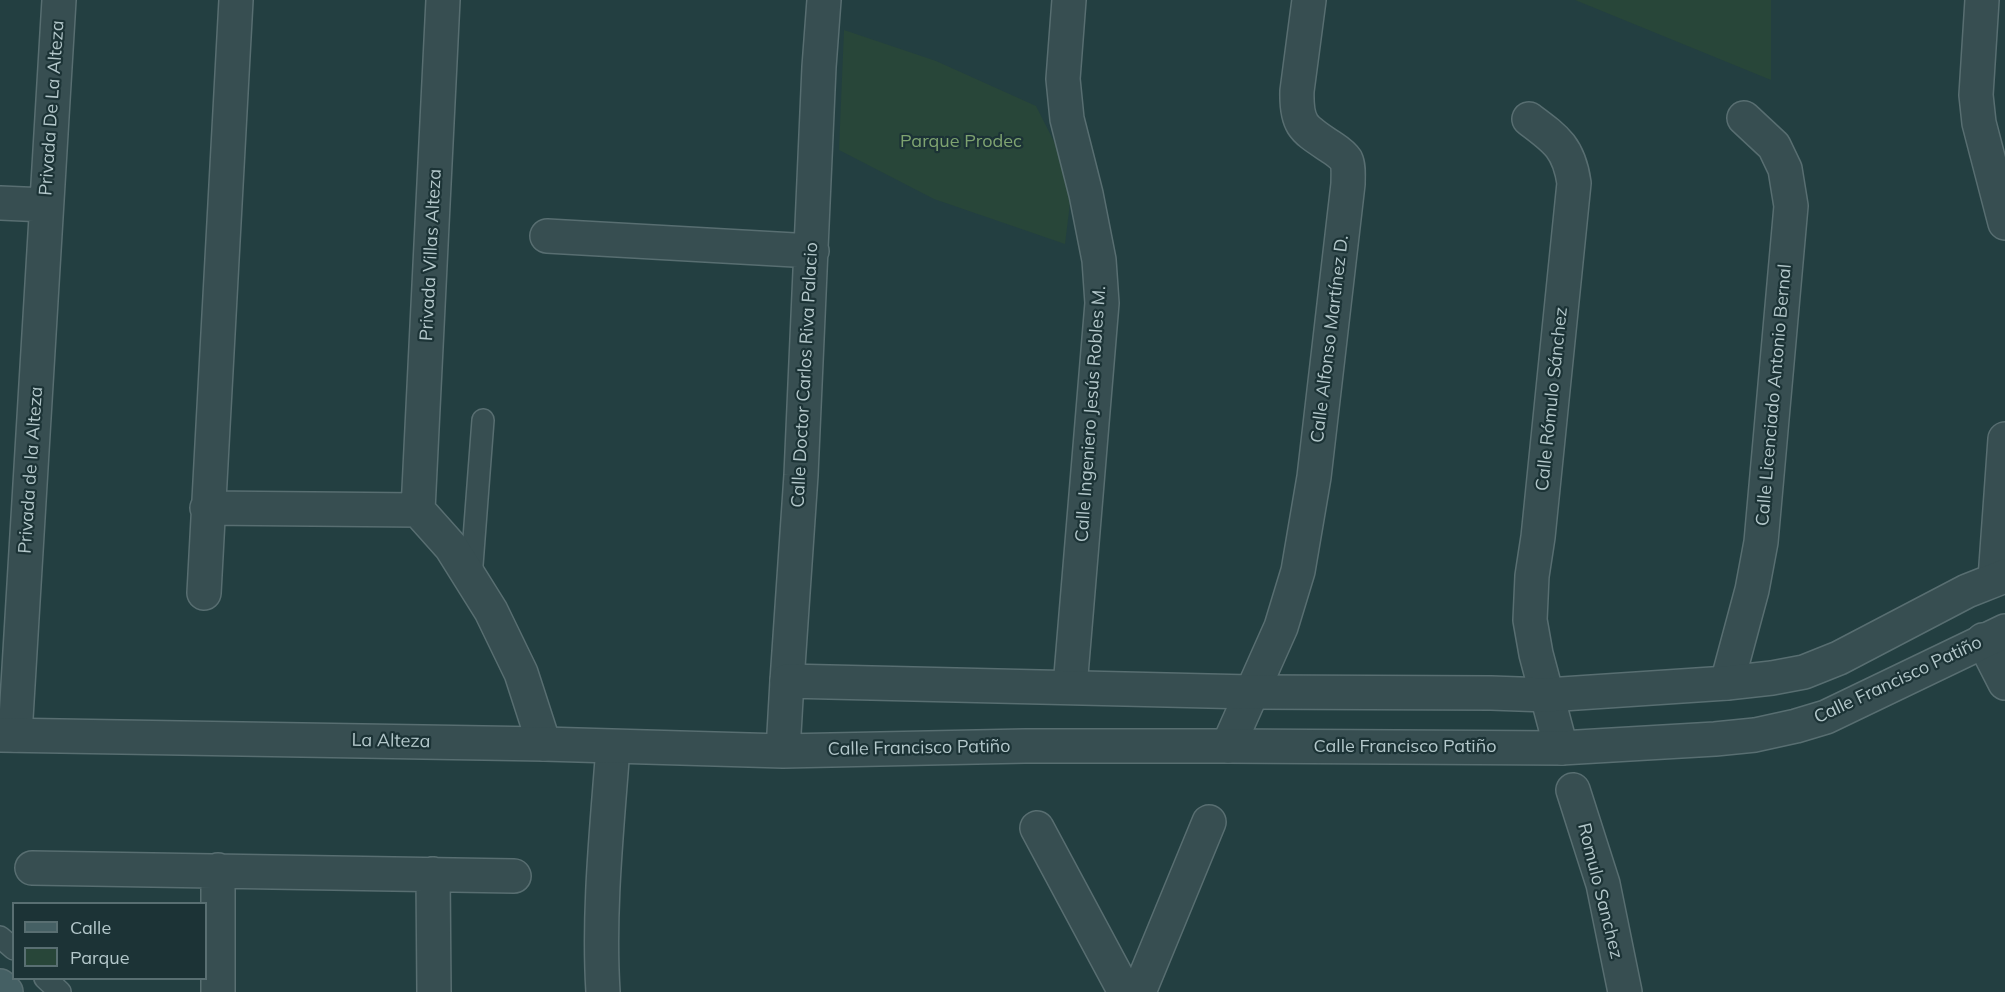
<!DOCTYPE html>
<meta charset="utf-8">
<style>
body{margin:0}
#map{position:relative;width:2005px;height:992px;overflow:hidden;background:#233f41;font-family:Mulish,sans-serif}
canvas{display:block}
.legend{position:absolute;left:12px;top:902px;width:195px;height:78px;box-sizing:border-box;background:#1c3336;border:2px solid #596f72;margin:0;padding:8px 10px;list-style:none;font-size:18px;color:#b4c8cb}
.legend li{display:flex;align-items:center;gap:12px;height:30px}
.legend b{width:30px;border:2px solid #596f72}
</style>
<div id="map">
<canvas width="2005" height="992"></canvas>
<ul class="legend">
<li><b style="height:8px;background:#456064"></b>Calle</li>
<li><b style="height:16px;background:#284639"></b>Parque</li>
</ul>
</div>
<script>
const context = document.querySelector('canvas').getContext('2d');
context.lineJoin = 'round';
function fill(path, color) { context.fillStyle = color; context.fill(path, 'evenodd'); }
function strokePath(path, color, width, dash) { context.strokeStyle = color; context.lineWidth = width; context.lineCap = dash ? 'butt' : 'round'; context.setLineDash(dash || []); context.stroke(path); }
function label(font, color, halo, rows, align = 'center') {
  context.font = font + ' Mulish,sans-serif'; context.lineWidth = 4.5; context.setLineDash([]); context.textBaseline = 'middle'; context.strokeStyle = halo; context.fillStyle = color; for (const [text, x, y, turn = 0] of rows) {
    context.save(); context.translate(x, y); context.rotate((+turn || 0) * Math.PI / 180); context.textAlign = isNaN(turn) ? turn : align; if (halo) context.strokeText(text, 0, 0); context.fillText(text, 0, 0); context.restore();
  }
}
const green = new Path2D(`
 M1575,0H1771V80Z
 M844,30L936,61L1036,106L1073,179L1065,244L934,199L839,150Z`);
const service = new Path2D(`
 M471,578L483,420
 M0,937L14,949
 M45,978L60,992`);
const minor = new Path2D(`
 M443,0L418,510L451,547L491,611L521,673L544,744
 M1069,0L1063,79L1067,119L1086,194L1099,260L1102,303L1070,687
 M1982,0L1976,95L1979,123L2005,223
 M1529,119C1556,139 1569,148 1574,183L1538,537L1532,576L1530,620L1536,654L1561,748
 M0,203L46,205
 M547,236L812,251
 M207,508L418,510
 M1995,579L2005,439
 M204,593L236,0
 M1983,640L2005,683
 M787,681L801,475L819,67L824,0
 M1727,683L1752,590L1761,542L1791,206L1785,169L1774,146L1744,118
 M15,735L59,0
 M1228,746L1281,627L1298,571L1314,477L1348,184C1348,176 1349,166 1346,160C1342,154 1337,151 1331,147C1304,129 1296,126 1297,91L1309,0
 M1573,790L1603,884L1625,992
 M1037,828L1125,992
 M32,868L514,876
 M218,870V992
 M433,874L434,992
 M603,992C598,911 607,828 613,747
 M1139,992L1209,822`);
const tertiary = new Path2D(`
 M0,735L544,744L783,751L1025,746H1228L1561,748L1715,739L1755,735L1796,726L1826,717L2005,631
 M783,751L787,681L1251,692L1491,693L1547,695L1727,683L1772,678L1804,672L1839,658L1967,591L2005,576`);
const secondary = new Path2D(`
 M0,986L6,992`);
const streetNames = [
 ["Privada De La Alteza",52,108,-86],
 ["Privada Villas Alteza",431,255,-87],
 ["Calle Alfonso Martínez D.",1330,339,-83],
 ["Calle Doctor Carlos Riva Palacio",805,375,-87],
 ["Calle Licenciado Antonio Bernal",1774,395,-85],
 ["Calle Rómulo Sánchez",1552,399,-84],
 ["Calle Ingeniero Jesús Robles M.",1091,414,-86],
 ["Privada de la Alteza",31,470,-86],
 ["Calle Francisco Patiño",1898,680,-25],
 ["La Alteza",391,741,1],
 ["Calle Francisco Patiño",1405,747],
 ["Calle Francisco Patiño",919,748,-1],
 ["Romulo Sanchez",1600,891,76]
];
const parkNames = [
 ["Parque Prodec",961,142]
];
fill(green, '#284639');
strokePath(service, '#586e71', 24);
strokePath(minor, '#586e71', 36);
strokePath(tertiary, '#586e71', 36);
strokePath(secondary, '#586e71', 36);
strokePath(service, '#374e51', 21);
strokePath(minor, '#374e51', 33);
strokePath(tertiary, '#374e51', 33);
strokePath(secondary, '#456064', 33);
label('18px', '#b4c8cb', '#1c3336', streetNames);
label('18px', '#7ea370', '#1c3336', parkNames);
</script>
